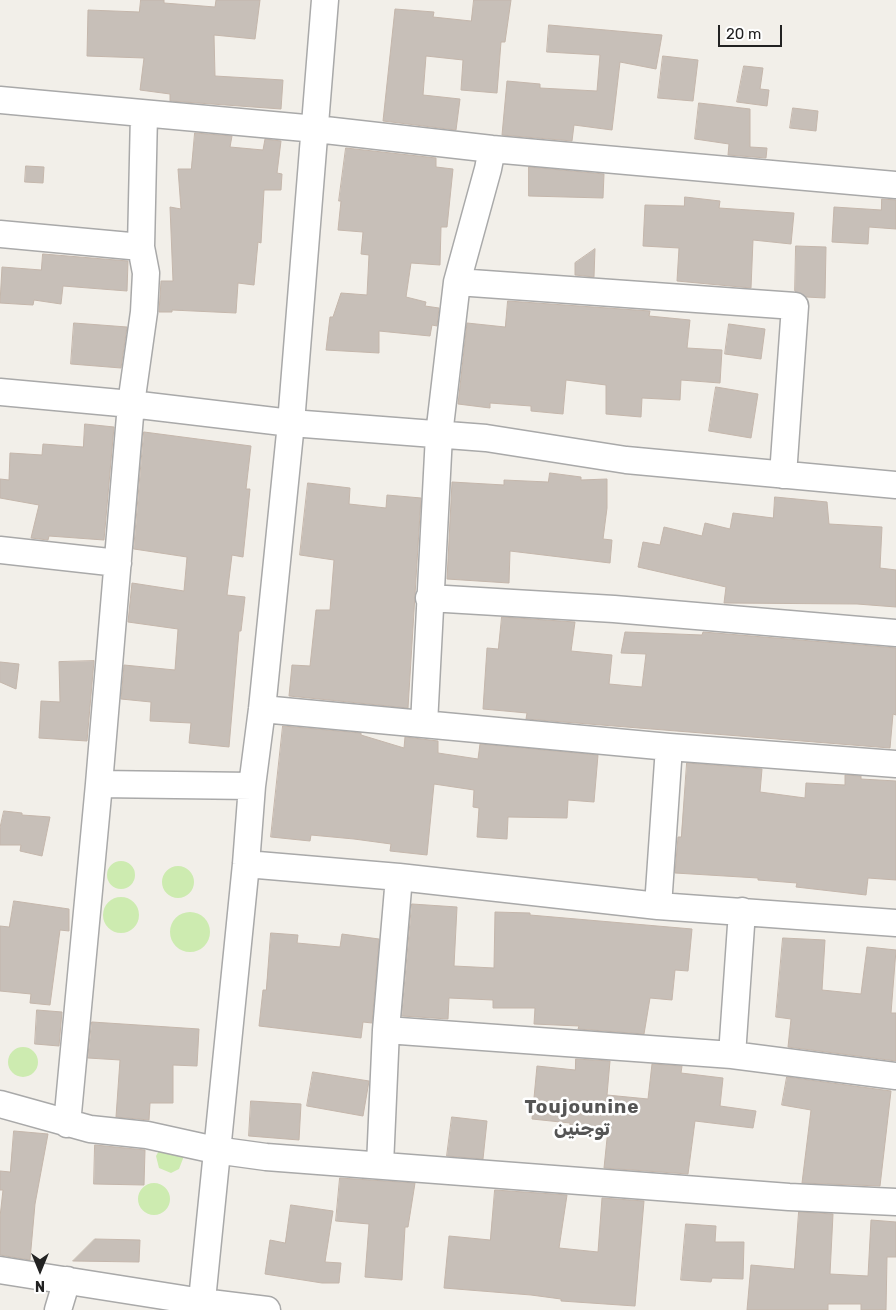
<!DOCTYPE html>
<meta charset="utf-8">
<style>
body{margin:0}
#map{position:relative;width:896px;height:1310px;overflow:hidden;background:#f2efe9;font-family:Rubik,sans-serif}
canvas{display:block}
.north{position:absolute;left:15px;top:1245px;width:50px;height:50px;-webkit-text-stroke:4px #fff;paint-order:stroke;rotate:180deg;font-size:14px;font-weight:700;line-height:20px;text-align:center;color:#222}
.north::after{content:'';display:block;margin:auto;width:18px;height:22px;background:#222;clip-path:polygon(50% 0,100% 100%,50% 72%,0 100%)}
.scale{position:absolute;left:718px;top:25px;width:64px;height:22px;box-sizing:border-box;border:2px solid #222;border-top:0;padding-left:6px;font-size:15px;line-height:18px;white-space:nowrap;color:#222;-webkit-text-stroke:4px #fff;paint-order:stroke}
</style>
<div id="map">
<canvas width="896" height="1310"></canvas>
<div class="north">N</div>
<div class="scale">20 m</div>
</div>
<script>
const context = document.querySelector('canvas').getContext('2d');
context.lineJoin = 'round';
function fill(path, color) { context.fillStyle = color; context.fill(path, 'evenodd'); }
function strokePath(path, color, width, dash) { context.strokeStyle = color; context.lineWidth = width; context.lineCap = dash ? 'butt' : 'round'; context.setLineDash(dash || []); context.stroke(path); }
function label(font, color, halo, rows, align = 'center') {
  context.font = font + ' Rubik,"Noto Sans Arabic",sans-serif'; context.lineWidth = 5; context.setLineDash([]); context.textBaseline = 'middle'; context.strokeStyle = halo; context.fillStyle = color; for (const [text, x, y, turn = 0] of rows) {
    context.save(); context.translate(x, y); context.rotate((+turn || 0) * Math.PI / 180); context.textAlign = isNaN(turn) ? turn : align; if (halo) context.strokeText(text, 0, 0); context.fillText(text, 0, 0); context.restore();
  }
}
const grass = new Path2D(`
 M107 875a14 14 0 1 1 28 0a14 14 0 1 1-28 0Z
 M162 882a16 16 0 1 1 32 0a16 16 0 1 1-32 0Z
 M103 915a18 18 0 1 1 36 0a18 18 0 1 1-36 0Z
 M170 932a20 20 0 1 1 40 0a20 20 0 1 1-40 0Z
 M8 1062a15 15 0 1 1 30 0a15 15 0 1 1-30 0Z
 M161,1147L184,1156L179,1169L171,1173L159,1168L156,1156Z
 M138 1199a16 16 0 1 1 32 0a16 16 0 1 1-32 0Z`);
const building = new Path2D(`
 M141,0H164V3L215,7L216,0H260L255,39L214,35L215,76L283,80L281,109L170,101V94L140,90L144,58L87,56L88,10L139,12Z
 M474,0H511L505,42H501L497,93L461,90L463,60L426,56L423,95L460,99L456,130L383,121L395,9L434,12L433,17L471,21Z
 M549,25L662,35L656,69L620,62L612,130L574,125L572,141L502,135L507,81L540,84V88L597,91L600,55L547,52Z
 M663,56L698,60L693,101L658,98Z
 M744,66L763,68L760,89L769,90L767,106L737,102Z
 M699,103L750,109V147L767,148L766,158L728,155L729,144L695,139Z
 M793,108L818,111L816,131L790,128Z
 M195,133L232,136L230,147L263,150L265,139L281,141L277,173L282,174L281,190H264L261,243L258,242L254,285L238,283L236,313L172,310V312H159L161,281H173L170,207L181,209L178,169H191Z
 M346,148L436,158V167L453,169L447,227H441L440,265L411,263L406,297L426,302L425,306L439,308L437,326L432,325L430,336L379,331V353L326,350L330,317H333L341,293L367,295L369,255L361,254L363,232L338,230L341,201H339Z
 M26,166L44,167L43,183L25,182Z
 M529,167L604,174L603,198L529,196Z
 M685,197L720,201L719,208L794,213L791,244L753,240L751,288L677,281L679,248L643,246L645,205L684,206Z
 M882,199L896,200V229L869,227L868,244L832,242L834,207L881,210Z
 M796,246L826,247L825,298L806,297L795,291Z
 M595,249L594,277L575,275V263Z
 M43,254L128,261L127,291L63,286L61,304L34,300L33,305L0,303L2,267L41,270Z
 M508,301L650,311L649,316L690,320L687,348L722,350L720,383L681,380L680,400L642,398L641,417L606,414V385L566,380L563,414L531,411V406L490,403V408L458,404L467,323L505,327Z
 M74,323L127,327L121,368L71,364Z
 M729,324L765,329L761,359L725,354Z
 M716,387L758,394L751,438L709,431Z
 M85,424L114,427L104,540L49,536L48,540L31,538L39,505L0,498V479L9,480L10,453L42,455L43,444L83,447Z
 M144,432L251,446L246,489H250L243,557L232,555L227,595L245,597L241,631H239L229,747L189,743L191,723L150,721L151,702L121,699L124,665L175,670L178,629L128,622L132,583L184,591L187,557L134,549Z
 M550,473L581,477V480L607,479V508L603,539L612,540L610,563L510,551L509,583L447,579L452,482L504,485V480L548,482Z
 M308,483L350,488L349,504L386,508L387,495L421,498L408,708L289,696L292,665L310,666L316,610H330L334,560L300,555Z
 M775,497L827,502L829,524L882,527L880,568L896,570V607L857,604L724,603L726,587L638,567L643,542L660,545L664,527L702,536L705,523L730,529L733,513L773,518Z
 M502,617L575,622L571,651L612,655L609,684L642,687L646,654L621,653L625,632L702,635L703,632L896,648V715L893,714L890,748L526,719L527,713L483,709L487,648L498,649Z
 M94,661L87,741L39,738L41,701L60,702L59,662Z
 M0,662L19,664L16,689L0,682Z
 M283,726L361,733V735L404,748L405,737L438,741V753L478,759L480,744L598,755L594,802L568,800L567,818L508,817L507,839L477,837L479,808L473,807L474,790L434,784L427,855L390,851L391,844L354,839L311,835L310,841L271,837Z
 M687,763L762,769L760,792L805,798L806,783L845,785V775L861,776V779L896,781V880L868,878L866,895L796,887L797,883L758,880V878L675,873L678,837H681Z
 M4,811L22,813V815L50,817L42,856L20,851L21,845H0V828Z
 M14,901L69,909V931L60,930L50,1005L30,1003L31,994L0,991V926L9,927Z
 M412,904L457,907L454,966L494,968L495,912L530,913V915L692,929L688,971L675,970L672,1000L650,998L644,1034L578,1029L579,1026L534,1024L535,1008H493V1000L449,998L448,1019L402,1016Z
 M271,933L298,935L297,943L340,947L342,934L379,939L372,1023L363,1022L361,1038L259,1026L263,990H266Z
 M783,938L825,940L822,990L861,994L867,947L896,950L891,1013H896V1061L788,1047L791,1019L776,1017Z
 M37,1010L62,1012L59,1046L35,1044Z
 M92,1022L199,1029L197,1066L173,1065V1103H150L149,1120L116,1117L120,1060L88,1058Z
 M576,1059L610,1061L607,1095L648,1099L652,1064L682,1066L681,1073L723,1078L720,1106L756,1111L753,1128L695,1121L688,1174L604,1168L608,1129L570,1126V1123L532,1119L537,1066L575,1070Z
 M313,1072L369,1081L363,1116L307,1106Z
 M787,1077L891,1091L880,1186L802,1183L811,1110L782,1105Z
 M251,1101L301,1104L299,1140L249,1136Z
 M452,1117L487,1121L483,1159L447,1156Z
 M14,1131L48,1134L35,1204L30,1260L0,1255V1217L3,1190H0V1171L10,1172Z
 M95,1145L145,1150L144,1185L94,1184Z
 M340,1178L415,1183L408,1227H405L402,1280L365,1277L369,1224L336,1221Z
 M495,1190L567,1195L559,1248L598,1252L602,1198L644,1201L635,1306L561,1301V1299L531,1295L444,1288L449,1236L490,1240Z
 M291,1205L333,1211L325,1262L341,1263L339,1283H322L265,1274L270,1240L285,1243Z
 M799,1212L833,1214L830,1274L868,1276L871,1220L896,1222V1257H887L886,1310H861V1304H828V1310H747L751,1265L794,1269Z
 M686,1224L716,1226L715,1242H744L743,1279L712,1278L711,1282L681,1280Z
 M95,1239L140,1240L139,1262L73,1261Z`);
const minor = new Path2D(`
 M0,100L316,129L492,149L896,185
 M0,234L141,247
 M457,282L795,306L783,475
 M0,392L131,404L291,423L486,438L626,460L896,485
 M0,550L118,563
 M429,598L614,609L896,633
 M262,709L669,747L896,764
 M424,724L439,435L457,282L488,169L492,149
 M99,784L252,786
 M246,864L399,877L658,906L896,923
 M658,906L669,747
 M386,1030L732,1055L896,1076
 M732,1055L742,911
 M0,1104L90,1129L147,1135L215,1150L266,1157L789,1197L896,1202
 M67,1124L99,784L131,404L144,312L146,273L141,247L144,114
 M380,1165L386,1030L399,877
 M0,1270L202,1302L267,1310
 M58,1310L67,1280
 M201,1310L246,864L252,786L262,709L291,423L325,0`);
const districtNames = [
 ["Toujounine",582,1108],
 ["توجنين",582,1130]
];
fill(grass, '#cdebb0');
fill(building, '#c7bfb8');
strokePath(building, '#c4b6ab', 1);
strokePath(minor, '#a9a9a9', 29);
strokePath(minor, '#fff', 26);
context.letterSpacing = '1px';
label('bold 19px', '#555', '#fff', districtNames);
context.letterSpacing = '0px';
</script>
